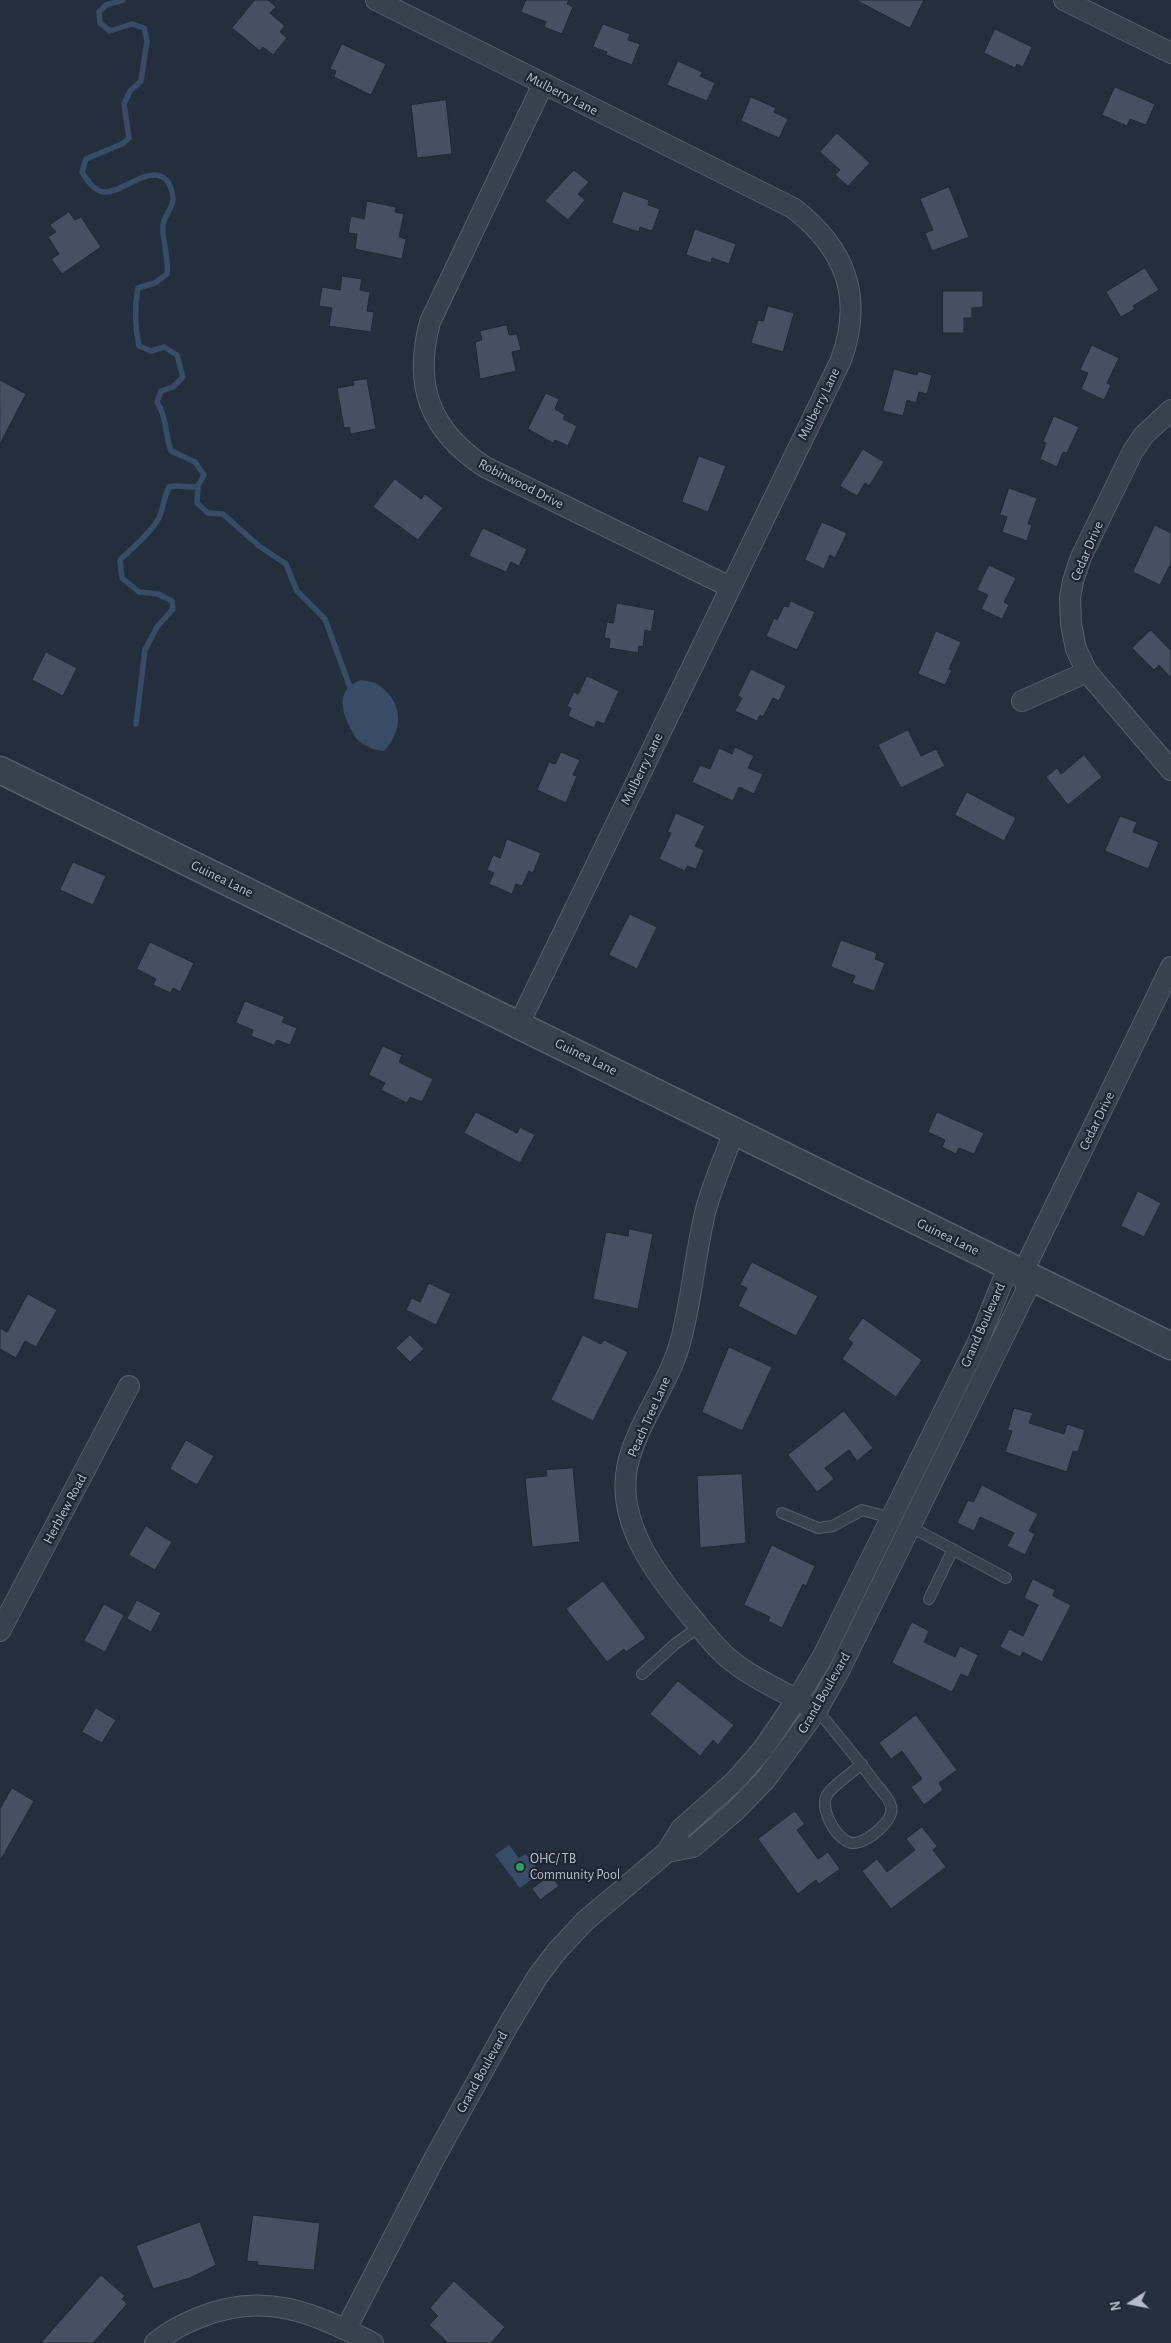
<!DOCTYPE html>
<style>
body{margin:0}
#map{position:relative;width:1171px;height:2343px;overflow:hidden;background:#242f3e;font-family:"Alegreya Sans",sans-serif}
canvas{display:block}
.north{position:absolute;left:1106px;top:2278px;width:50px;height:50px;-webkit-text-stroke:4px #1d2633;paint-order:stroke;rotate:259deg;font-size:14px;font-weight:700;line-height:20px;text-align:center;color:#b4bcc9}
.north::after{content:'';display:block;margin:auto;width:18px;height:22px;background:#b4bcc9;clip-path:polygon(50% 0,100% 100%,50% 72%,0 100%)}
</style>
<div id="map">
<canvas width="1171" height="2343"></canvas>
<div class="north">N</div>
</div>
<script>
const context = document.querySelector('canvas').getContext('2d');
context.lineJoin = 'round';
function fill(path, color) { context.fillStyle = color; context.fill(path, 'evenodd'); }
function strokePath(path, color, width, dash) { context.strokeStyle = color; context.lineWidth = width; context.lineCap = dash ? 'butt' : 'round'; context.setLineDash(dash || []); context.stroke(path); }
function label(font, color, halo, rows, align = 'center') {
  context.font = font + ' "Alegreya Sans",sans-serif'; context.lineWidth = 4.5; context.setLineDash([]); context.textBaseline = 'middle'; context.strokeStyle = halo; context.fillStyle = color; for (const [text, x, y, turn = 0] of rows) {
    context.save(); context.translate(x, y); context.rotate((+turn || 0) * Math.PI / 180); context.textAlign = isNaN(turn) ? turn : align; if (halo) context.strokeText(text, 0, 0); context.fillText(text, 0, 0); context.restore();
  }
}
const water = new Path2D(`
 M361,680C367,681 376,682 380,686C404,703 403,732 384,751C374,750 367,747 359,741C355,738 353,732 350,728C340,707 337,689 361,680Z
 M509,1845L519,1858L526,1854L542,1875L538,1878L536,1876L520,1888L495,1855Z`);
const stream = new Path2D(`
 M123,0L106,5L99,12L100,23L110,31L132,24L144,28L147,41L141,81L130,91L124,104L129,138L122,144L86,159L82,172C87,180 94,191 104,192C122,194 152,161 168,182C171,186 173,195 173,200C172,209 164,216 163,225C162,242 169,257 167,274L155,283L138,288C134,308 135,326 139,346L151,351L164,347L177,355L183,377L173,387L161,391L157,402C167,417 165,435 171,451L195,462L204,475L198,486C188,489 180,484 169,487C164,497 163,509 159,518C150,534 133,547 120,560L122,578L139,592L158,594L172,601L173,609L157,627L145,650L136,724
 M198,486L197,503L208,513L223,514L259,546L286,564L297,591L325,619L351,690`);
const building = new Path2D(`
 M255,0H268L276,7L270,13L285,26L280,32L287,38L273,55L263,47L260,51L232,28Z
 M526,0H569L567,4L573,7L562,34L544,27L546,22L521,12Z
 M856,0H924L910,28Z
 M603,24L630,34L628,40L640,44L632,65L606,55L607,52L593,47Z
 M995,29L1032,47L1023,67L1017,64L1015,68L984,53Z
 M342,44L386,64L371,95L334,77L336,71L330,69Z
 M678,61L702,72L700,76L715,83L707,101L667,85Z
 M1115,87L1155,104L1146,125L1130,119L1127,126L1102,115Z
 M751,97L776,108L774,112L788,119L779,138L741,121Z
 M446,100L452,154L417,158L411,105Z
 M837,133L870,163L848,186L835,175L840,170L820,152Z
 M574,170L589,182L578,194L585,200L568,220L545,201Z
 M949,187L969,237L932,251L925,233L933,230L920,199Z
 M623,191L649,200L648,205L660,209L652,231L640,227L639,232L612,223Z
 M367,201L396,207L395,212L404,214L399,237L406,239L402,259L355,249L357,234L348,233L351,216L364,219Z
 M69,212L75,220L81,217L101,247L62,274L51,259L59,254L48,237L56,232L50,225Z
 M695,229L736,244L729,264L712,258L711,263L686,255Z
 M1145,268L1159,290L1133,306L1135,309L1121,317L1106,292Z
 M342,276L362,279L360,290L370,292L367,311L374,312L371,332L329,326L332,308L319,306L322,287L340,290Z
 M943,291H983V307L972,308V318H964V333H943Z
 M768,306L794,313L783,352L751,343L758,320L763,321Z
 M507,325L509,335L517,334L521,350L512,352L516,371L480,379L475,342L482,340L480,331Z
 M1092,345L1119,358L1107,383L1111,385L1104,400L1081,389L1088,373L1080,370Z
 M894,369L917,375L918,371L932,375L927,394L919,392L916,403L907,400L903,416L883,411Z
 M367,379L376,429L351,434L349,427L344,428L337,388L354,385L353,381Z
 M0,380L26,394L0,444Z
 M546,393L559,399L555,409L565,415L563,419L577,426L568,446L555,440L553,443L528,429Z
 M1054,416L1079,427L1067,453L1063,452L1057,467L1040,459L1046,443L1043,442Z
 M863,449L884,462L869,486L865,483L857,496L840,486Z
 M699,456L726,466L708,512L682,502Z
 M395,479L421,499L425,494L443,508L418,540L373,507Z
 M1009,488L1037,498L1028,524L1032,525L1027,541L1002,532L1007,517L1000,515Z
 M822,522L847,533L835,558L830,555L824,569L805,560Z
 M1155,525L1171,533V563L1160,585L1133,572Z
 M483,528L527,549L519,566L511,562L506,572L469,556Z
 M989,565L1016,578L1004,602L1009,605L1002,619L981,609L988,595L977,590Z
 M791,601L815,612L797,650L766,636L774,618L777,620L784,606L788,607Z
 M617,603L655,610L651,632L645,630L643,647L639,646L638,653L609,648L610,639L604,638L607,622L613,623Z
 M1151,630L1171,651V678L1159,665L1154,670L1132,648Z
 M936,631L961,642L949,669L952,670L945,685L918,674Z
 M46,652L77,668L63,696L32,680Z
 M751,669L786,686L779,701L773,698L763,717L760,715L757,721L735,711L742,698L738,696Z
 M587,676L619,691L604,724L597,721L594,728L568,716L571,708L567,706L574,692L578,694Z
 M908,730L921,756L936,749L945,766L901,788L878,745Z
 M735,747L754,756L748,768L763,774L754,794L739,787L733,801L692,782L700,765L710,769L719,748L732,754Z
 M561,752L580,760L573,775L577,776L566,803L537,790L549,762L555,764Z
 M1084,755L1102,777L1068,805L1046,777L1057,768L1061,774Z
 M967,792L1016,818L1004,841L955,815Z
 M676,813L705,826L695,846L704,850L696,869L687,866L685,871L659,859L671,833L668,832Z
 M1120,816L1137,822L1133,832L1159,842L1148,869L1105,851Z
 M507,839L541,853L533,873L529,871L522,886L516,884L512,894L489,884L494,873L487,870L493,855L500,858Z
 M73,862L106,876L93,905L60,890Z
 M630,914L657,927L637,969L609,955Z
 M841,940L877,953L875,959L885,963L874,991L852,983L855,976L831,967Z
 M150,942L194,963L180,992L173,988L171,993L153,985L156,979L137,969Z
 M245,1001L285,1017L282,1022L297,1028L290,1045L277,1040L274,1045L251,1036L253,1030L236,1023Z
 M383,1046L402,1055L399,1062L433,1079L422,1102L410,1097L407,1103L381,1090L385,1083L369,1075Z
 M476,1112L517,1133L520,1127L535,1135L520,1163L464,1133Z
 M937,1112L984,1133L974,1154L959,1148L956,1154L942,1147L945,1140L928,1132Z
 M1138,1191L1161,1203L1144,1237L1121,1226Z
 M629,1229L653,1234L638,1309L593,1299L606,1232L628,1236Z
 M752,1262L818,1296L796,1336L738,1306L747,1288L740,1285Z
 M429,1283L451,1294L436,1325L406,1310L412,1298L420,1302Z
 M28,1294L57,1310L36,1347L25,1341L16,1358L0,1349V1328L7,1332Z
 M863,1318L922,1360L896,1397L842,1359L853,1343L848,1339Z
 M410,1335L424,1349L410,1362L396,1348Z
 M583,1335L601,1344L604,1340L628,1352L593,1421L551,1400Z
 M729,1347L772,1367L742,1431L702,1412Z
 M1014,1408L1033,1413L1029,1423L1064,1434L1067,1424L1085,1430L1078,1452L1073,1451L1067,1472L1005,1452L1012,1431L1008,1430Z
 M844,1411L873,1448L857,1461L849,1450L825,1468L834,1479L817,1492L788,1455Z
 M186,1440L214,1456L197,1485L170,1469Z
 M573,1468L580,1542L532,1547L525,1478L547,1476L546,1470Z
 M742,1474L746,1543L700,1548L697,1476Z
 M982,1485L1038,1514L1029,1531L1035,1534L1025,1555L1007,1546L1014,1533L980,1517L974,1531L957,1523L968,1500L973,1502Z
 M146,1526L172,1542L155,1570L129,1555Z
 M772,1545L815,1566L806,1586L803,1584L782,1628L768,1621L770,1617L744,1605Z
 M1033,1579L1055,1590L1053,1596L1071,1605L1042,1662L1023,1652L1020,1657L1000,1647L1009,1629L1023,1636L1038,1605L1024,1598Z
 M603,1581L646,1638L626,1652L624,1649L607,1662L566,1609Z
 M137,1600L161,1613L151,1632L127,1619Z
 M104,1604L124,1615L105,1652L84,1641Z
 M912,1622L929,1631L924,1642L955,1657L960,1646L978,1655L968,1677L961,1674L952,1692L892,1663Z
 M678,1681L734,1725L718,1745L713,1740L700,1756L650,1714Z
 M96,1708L116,1720L102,1743L82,1732Z
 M916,1715L957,1770L939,1783L943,1790L924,1805L911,1787L922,1779L902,1751L891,1759L879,1743Z
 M12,1788L34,1801L0,1861V1809Z
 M795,1811L805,1824L797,1830L818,1859L828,1852L840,1869L819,1884L816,1880L798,1894L758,1839Z
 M922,1827L937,1846L933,1850L946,1867L891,1909L862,1871L877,1859L887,1872L915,1850L906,1839Z
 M550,1875L559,1886L540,1900L532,1889Z
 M253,2215L320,2223L314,2270L257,2265L258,2262L247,2261Z
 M200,2222L216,2265L190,2278L153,2289L136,2246Z
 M101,2275L125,2296L122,2299L127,2304L121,2311L93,2343H41Z
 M454,2281L505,2327L491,2343H448L429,2325L438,2316L430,2308Z`);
const service = new Path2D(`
 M782,1513L818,1528L833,1526L862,1510L891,1518
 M911,1527L1006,1578
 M929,1599L953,1549
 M642,1674L675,1644L699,1627
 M817,1710C837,1734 857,1758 876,1784C881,1790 889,1798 891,1806C895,1820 869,1841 855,1843C839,1845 820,1811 826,1797C829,1788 854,1771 862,1764`);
const minor = new Path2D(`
 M376,0L793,208C845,248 864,296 841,360L519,1024
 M1064,0L1171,53
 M543,84L430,322C413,386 430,431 485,467L730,587
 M1171,410L1144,435L1133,451L1081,557L1073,581L1070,598L1071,624L1076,649L1087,672L1171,770
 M1022,701L1087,672
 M734,1131C725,1157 713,1183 706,1209C695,1253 692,1299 680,1343C668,1386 635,1426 627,1468C617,1523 655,1573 688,1613C701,1628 713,1645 728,1658C752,1678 782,1691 809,1706
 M1022,1274L1171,967
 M0,1631L129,1386
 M667,1852L693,1847L734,1812L766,1779L817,1710L839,1671L1027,1289L1022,1274
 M346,2329L434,2159L510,2022L538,1976L557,1951L585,1921L667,1852L681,1829L735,1781L763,1749L797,1699L822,1658L979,1340L1005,1275L1022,1274
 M155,2343C168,2332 183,2324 198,2318C265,2290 313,2313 373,2343`);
const tertiary = new Path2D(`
 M0,770L1171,1346`);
const markers = [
 [520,1867,5,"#2e9e5b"]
];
const streetNames = [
 ["Mulberry Lane",562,94,27],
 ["Mulberry Lane",819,404,-64],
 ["Robinwood Drive",521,484,27],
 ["Cedar Drive",1087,551,-67],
 ["Mulberry Lane",642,769,-64],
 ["Guinea Lane",222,879,26],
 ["Guinea Lane",586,1057,26],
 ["Cedar Drive",1097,1121,-64],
 ["Guinea Lane",948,1237,26],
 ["Grand Boulevard",983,1325,-66],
 ["Peach Tree Lane",649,1417,-66],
 ["Herblew Road",65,1509,-62],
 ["Grand Boulevard",824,1693,-60],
 ["Grand Boulevard",482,2072,-61]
];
const poiNames = [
 ["OHC/ TB",530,1859],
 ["Community Pool",530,1875]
];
fill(water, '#394c67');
strokePath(stream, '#394c67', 5.5);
fill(building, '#455162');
strokePath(building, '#1f2835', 1);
strokePath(service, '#565f6c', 12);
strokePath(minor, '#565f6c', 22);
strokePath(tertiary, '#565f6c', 29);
strokePath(service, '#38414e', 10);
strokePath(minor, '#38414e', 20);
strokePath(tertiary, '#38414e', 26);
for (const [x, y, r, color] of markers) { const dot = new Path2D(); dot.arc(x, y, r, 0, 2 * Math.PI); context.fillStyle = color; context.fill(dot); strokePath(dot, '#1d2633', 2); }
label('14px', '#b4bcc9', '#1d2633', streetNames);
label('14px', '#b4bcc9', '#1d2633', poiNames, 'left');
</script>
